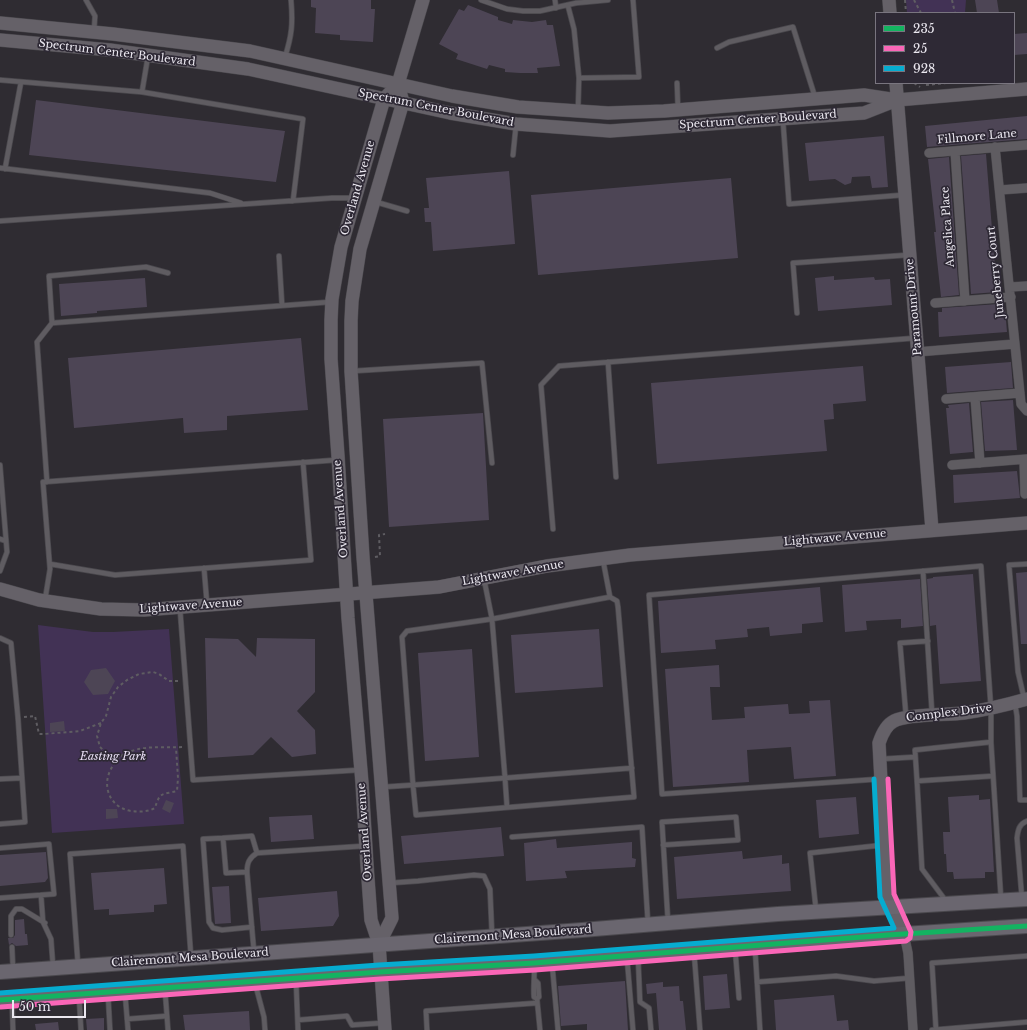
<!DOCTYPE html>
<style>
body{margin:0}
#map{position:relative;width:1027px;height:1030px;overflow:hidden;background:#2f2c32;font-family:"Libre Baskerville",serif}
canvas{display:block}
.legend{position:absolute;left:875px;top:12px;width:140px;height:72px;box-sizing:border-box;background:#2e2935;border:1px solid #79757f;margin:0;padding:5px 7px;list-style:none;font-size:12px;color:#eae7ef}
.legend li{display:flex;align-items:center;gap:8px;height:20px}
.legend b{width:20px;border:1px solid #79757f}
.scale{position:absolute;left:12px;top:1000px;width:74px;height:18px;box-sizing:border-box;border:2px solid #eae7ef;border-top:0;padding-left:5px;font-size:12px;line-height:14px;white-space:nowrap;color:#eae7ef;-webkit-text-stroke:3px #2e2935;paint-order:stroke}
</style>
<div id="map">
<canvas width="1027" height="1030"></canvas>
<ul class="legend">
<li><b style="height:5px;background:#13b361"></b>235</li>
<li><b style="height:5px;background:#fa66b7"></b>25</li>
<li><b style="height:5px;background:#06acd0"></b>928</li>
</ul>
<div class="scale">50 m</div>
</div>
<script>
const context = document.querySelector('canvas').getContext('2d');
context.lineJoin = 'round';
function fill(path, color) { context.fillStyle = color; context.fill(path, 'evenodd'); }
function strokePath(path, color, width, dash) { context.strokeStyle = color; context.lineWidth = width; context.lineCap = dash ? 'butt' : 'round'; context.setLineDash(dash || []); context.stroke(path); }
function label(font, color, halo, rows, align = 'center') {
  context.font = font + ' "Libre Baskerville",serif'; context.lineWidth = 3.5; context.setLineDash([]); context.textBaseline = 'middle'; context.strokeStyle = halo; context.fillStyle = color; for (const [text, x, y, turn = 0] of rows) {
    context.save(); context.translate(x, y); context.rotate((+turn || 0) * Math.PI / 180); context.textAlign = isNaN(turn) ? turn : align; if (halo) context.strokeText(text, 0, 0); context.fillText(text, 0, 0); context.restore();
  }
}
const green = new Path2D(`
 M906,0H966L965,13H907Z
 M38,625L93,632H113L169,629L184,824L52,833Z`);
const building = new Path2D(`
 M311,0H371V9H375L373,42L340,40V35L315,33L316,8L311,7Z
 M975,0H997L999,13H977Z
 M468,5L498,17V20L512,24L513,20L532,22L546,20L547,25H553L560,66L537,68L538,73H520L505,72V69L489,65L487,69L456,59L458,54L439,44L459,9L464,11Z
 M1027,33V54L1014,55V34Z
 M36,100L285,131L276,182L29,155Z
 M1027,116V139L927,147L925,126Z
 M884,136L888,187L872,188L870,176L852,177L851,183L845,185L835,179L809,181L805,143Z
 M986,154L997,292L971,294L961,156Z
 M949,157L959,295L941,297L934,232H936L928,159Z
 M509,171L515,244L433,251L431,222H425L424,208H429L426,178Z
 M731,178L738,258L538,275L531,195Z
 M834,276V280L874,277L875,280L890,279L892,305L818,311L815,278Z
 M145,278L147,307L97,311V313L61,316L59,284Z
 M998,304V308H1005L1007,332L939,337L938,312H942V308Z
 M301,338L308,410L227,416V430L184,433L183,418L74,428L68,358Z
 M1011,362L1013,388L947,393L945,367Z
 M863,366L866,401L833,404L834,419L824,420L827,451L657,464L651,383Z
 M1013,400L1017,450L985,451L981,402Z
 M969,403L973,452L950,454L946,408H949L948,405Z
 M483,413L489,520L389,527L383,419Z
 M1017,471L1020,498L954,503L953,475Z
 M1027,572V644H1021L1016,573Z
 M973,574L981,681L940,684L936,625L930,626L927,579L933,578V577Z
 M920,579L923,626L901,628V619L866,621L867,630L845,632L842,585Z
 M820,587L823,622L802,624V633L770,636L769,627L747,629L748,637L715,640L716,649L661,653L658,601Z
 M599,629L603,687L515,693L511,635Z
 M205,638L238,639L256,657L257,638L315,639V692L297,711L315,730L316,754L292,757L271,737L253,755L208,758Z
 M472,649L479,757L425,761L418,653Z
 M719,665L720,687H710L712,720L745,718L744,707L788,704L789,714L810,713L809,701L830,700L836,776L794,779L791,747L747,750L749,782L673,787L665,669Z
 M106,668L115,681L108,694L93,695L84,682L91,670Z
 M64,721L65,731L50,732V723Z
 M979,795V800L990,799L994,872H985V878L954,879L953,872H947L946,854H944L943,832H950L948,797Z
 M856,797L859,834L819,838L816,800Z
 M166,800L174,803L170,813L162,809Z
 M106,809H117L118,818L106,819Z
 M312,815L314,839L271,842L269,817Z
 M501,827L504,856L404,864L401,836Z
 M556,839L557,848L632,842V858L636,859L635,867L565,871L567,878L526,881L524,843Z
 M742,851L743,859L782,855V864L789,863L791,891L677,899L674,857Z
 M46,852L48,878L45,882L0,886V855Z
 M164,868L167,904L154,905V912L109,915V909L94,910L91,873Z
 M229,886L231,923L215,924L212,887Z
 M337,891L339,916L333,926L261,931L258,898Z
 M24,919L25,934H27L28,945L16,946L12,943L9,945L8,938H13L15,935V920Z
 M727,974L730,1008L705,1010L703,976Z
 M625,981L628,1030H587V1024L561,1026L558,986Z
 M663,982V987L679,986L680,1001H683L686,1030H659L656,993L647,994L646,984Z
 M834,995L837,1021L848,1020L849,1030H776L774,1000Z
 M249,1011L250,1030H185L183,1015Z
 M104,1018V1030H87L86,1019Z
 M58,1022L59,1030H36L35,1024Z`);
const path = new Path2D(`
 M905,0L906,13
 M914,0L921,13
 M952,0L955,13
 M914,83L920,87
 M926,85L946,83
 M375,557L380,556L379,535L385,534
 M178,681H169L159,674L153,672L139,674L127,680L118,687L111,697L106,716L101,723L97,736L100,747L107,754L119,757C139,744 161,748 184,747
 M24,717L35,716L39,734H44L80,731L101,723
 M119,757C116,762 112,766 110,771C102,788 111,808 131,811C139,812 148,812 155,808C160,791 162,795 177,791L178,778L176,748`);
const lane = new Path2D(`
 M86,0L95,16L94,31
 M481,0L507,9L523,11H540L576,3L608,0
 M555,0L556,8
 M568,6L574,29L579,78
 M717,48L729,42L793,27L815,97
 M285,57C292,35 293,23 291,0
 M0,80L142,92L303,119L293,201
 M677,83L678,109
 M142,92L148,56
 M578,110L579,78L639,77L633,0
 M783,121L789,204L903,195
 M513,155L516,125
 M0,168L210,193L241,203
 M5,169L21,82
 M376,202L407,211
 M0,221L332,198H354
 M279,256L282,305
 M797,313L793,263L908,255
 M52,323L49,276L146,267L168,273
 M608,362L616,477
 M353,371L482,363L492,463
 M0,465L7,552L0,571
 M47,482L37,342L52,323L330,302
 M553,529L541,385L559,366L916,338
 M0,539L6,541
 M50,564L115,575L311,560L303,462
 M204,568L207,604
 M923,571L932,713
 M484,579L492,619L610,597L603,560
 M45,600L50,569L43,482L336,460
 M180,609L193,780L359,770
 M0,638L11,643L18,718L25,822L0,824
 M1024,698L1018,672L1009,565L1027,564
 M1015,704L1017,716L1020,800H1027
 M906,716L900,643L928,641
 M881,759L915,757
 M993,776L917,781L915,750L991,742L1001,899
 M0,779L22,778
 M880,779L662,794L649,595L981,566L991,709V742
 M917,781L922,869L946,901
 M383,787L413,785L402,637L407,631L492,619L505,778L413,785L416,815L634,797L618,607L617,601L610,597
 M507,807L505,778L632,768
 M512,837L642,827L648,924
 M223,838L203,839L209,922L213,928L222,930L252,927
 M663,845L738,840L736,817L662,822L668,922
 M0,848L49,844L54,894L41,895
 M247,872L226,873L223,838L252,836L257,853
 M390,883L418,881L474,875L484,876L490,889L492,935
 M0,898L41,895L43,922L51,939L53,966
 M1022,899L1017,838C1018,830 1019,824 1027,821
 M816,910L810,853L883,845
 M11,935V916L16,909H22L45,923
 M12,947L13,969
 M735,948L739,998
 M755,948L760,1030
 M254,952L247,872C247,863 249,858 257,853L364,846
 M694,952L700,1030
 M638,956L640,1002L649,1008L651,1030
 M627,958L633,1030
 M552,963L558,1030
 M78,965L70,854L183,846L191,957
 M534,965C535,977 533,986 534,997L537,999
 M296,980L298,1030
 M535,980L538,983L539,997L537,999L540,1030
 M757,982L836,976L874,981L910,978
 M255,983L264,1017L265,1030
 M165,990L168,1030
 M125,993L128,1030
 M108,994L110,1030
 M79,996L81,1030
 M12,1001L13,1030
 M127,1019L167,1016
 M298,1020L347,1016L352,1025L382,1023
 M427,1030L426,1011L537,1003
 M932,1030L1027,1022
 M936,1030L932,963L1027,956`);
const street = new Path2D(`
 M995,147L1021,404L1027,411
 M955,151L965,301
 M929,153L1027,145
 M1000,190L1027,188
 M1010,287L1027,286
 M935,303L1011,297
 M917,352L1015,344
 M975,397L980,463
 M946,399L1020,393
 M1024,460L1025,494
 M952,465L1027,459
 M904,934L908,953L913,1030`);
const secondary = new Path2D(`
 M889,0L890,13
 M0,23L113,34L250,51L452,96L518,107L608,113L664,111L864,95L897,100L1027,89
 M0,40L110,50L248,69L450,113L516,124L610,131L864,113L897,100
 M896,83L932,530
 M0,589L39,600L101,609L144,610L439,587L547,566L630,555L1027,523
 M904,934L887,896L879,743C882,734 886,725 894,721C907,714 948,715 964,713C986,710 1006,705 1027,699
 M379,944L392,918L363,557L351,371V321L352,301L360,249L403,102L401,95
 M385,1030L379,944L371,920L367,865L362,783L348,618L338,456L331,359V320L332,299L341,247L384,99L398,84L423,0`);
const primary = new Path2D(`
 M0,972L582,930L778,914L1027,899
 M0,1000L380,972L534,963L888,935L1027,926`);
const bus1 = new Path2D(`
 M0,1000L380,972L534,963L888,935L1027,926`);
const bus2 = new Path2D(`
 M1,1007L380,979L535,970L906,941L910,938L911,932L894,894L888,779`);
const bus3 = new Path2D(`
 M0,993L379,965L534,956L894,928L880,897L874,779`);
const streetNames = [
 ["Spectrum Center Boulevard",117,53,7],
 ["Spectrum Center Boulevard",436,108,11],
 ["Spectrum Center Boulevard",758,120,-4],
 ["Fillmore Lane",977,137,-5],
 ["Overland Avenue",358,188,-74],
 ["Angelica Place",948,227,-94],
 ["Juneberry Court",996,272,-96],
 ["Paramount Drive",914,307,-95],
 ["Overland Avenue",341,509,-94],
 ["Lightwave Avenue",835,538,-5],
 ["Lightwave Avenue",513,573,-10],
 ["Lightwave Avenue",191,606,-4],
 ["Complex Drive",949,713,-7],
 ["Overland Avenue",365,832,-94],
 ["Clairemont Mesa Boulevard",513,935,-4],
 ["Clairemont Mesa Boulevard",190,958,-4]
];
const parkNames = [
 ["Easting Park",113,757]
];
fill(green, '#423255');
fill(building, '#4d4555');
strokePath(lane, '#4a484d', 6);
strokePath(street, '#4a484d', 10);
strokePath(secondary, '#4a484d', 14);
strokePath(primary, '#4a484d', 16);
strokePath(path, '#5f5d62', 2, [3, 3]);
strokePath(lane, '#5f5c61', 4.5);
strokePath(street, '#5f5c61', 9);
strokePath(secondary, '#656168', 13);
strokePath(primary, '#6a666f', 14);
strokePath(bus1, '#13b361', 5);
strokePath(bus2, '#fa66b7', 5);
strokePath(bus3, '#06acd0', 5);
label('11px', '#eae7ef', '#2e2935', streetNames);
label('italic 11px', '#e8dff4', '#2e2935', parkNames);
</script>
